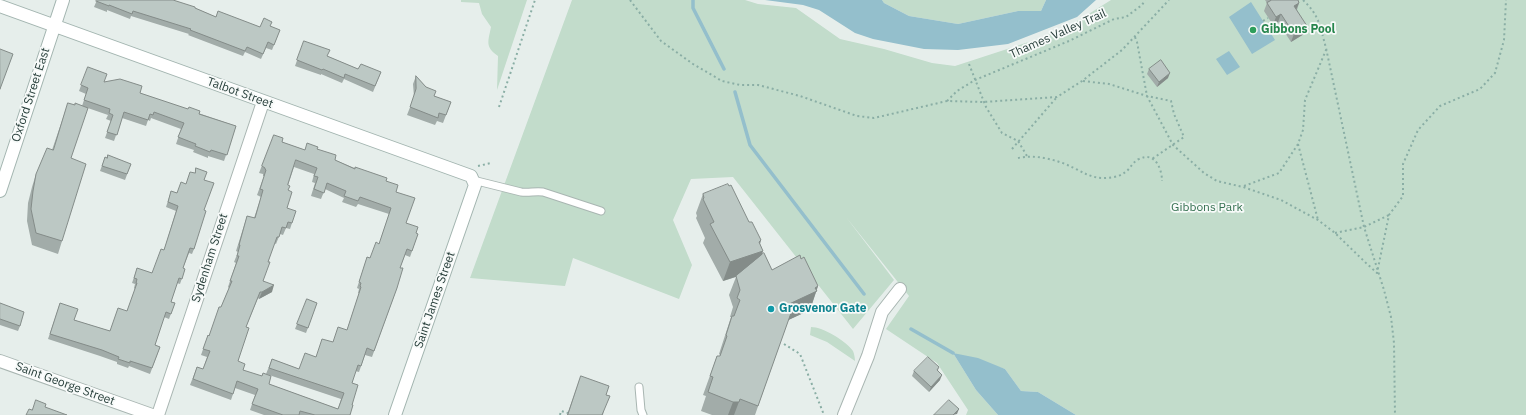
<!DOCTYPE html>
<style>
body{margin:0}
canvas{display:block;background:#e6eeeb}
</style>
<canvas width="1526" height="415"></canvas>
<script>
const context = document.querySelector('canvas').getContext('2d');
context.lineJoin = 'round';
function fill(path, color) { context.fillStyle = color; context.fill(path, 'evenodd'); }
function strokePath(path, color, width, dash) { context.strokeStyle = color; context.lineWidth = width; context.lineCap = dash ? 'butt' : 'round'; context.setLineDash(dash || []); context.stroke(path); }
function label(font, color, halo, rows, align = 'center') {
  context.font = font + ' "IBM Plex Sans",sans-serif'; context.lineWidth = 3.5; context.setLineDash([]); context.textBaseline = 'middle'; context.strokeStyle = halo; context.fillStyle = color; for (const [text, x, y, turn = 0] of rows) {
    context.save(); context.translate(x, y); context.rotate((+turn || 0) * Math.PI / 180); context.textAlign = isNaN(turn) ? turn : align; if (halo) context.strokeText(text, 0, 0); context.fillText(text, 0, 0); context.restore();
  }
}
const green = new Path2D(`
 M461,0H527L497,90L498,56C485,47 488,42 491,27L482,14L479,3L461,2Z
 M572,0H745L758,4L796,8L840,39L884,49L932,63L955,66L1044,37L1079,20L1111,0H1526V415H1076L1038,392L1021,391L1005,369L953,353L976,390L998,415H966L968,410L937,363L886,329L909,296L846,217L894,280L853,329L733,177L691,179L673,220L692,265L679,299L573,258L565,286L470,278Z
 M882,0H1046L1041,11H1018L958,24L909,16L884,3Z
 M811,327C823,327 846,341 853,351C854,353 855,358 855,361L827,342L810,335Z`);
const water = new Path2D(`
 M765,0H882L884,3L909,16L958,24L1018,11H1041L1046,0H1096L1077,17L1008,44L958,50L924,49L873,39L855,33L819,10L803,5Z
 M1251,2L1275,40L1252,54L1229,17Z
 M1229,51L1240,67L1227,75L1216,59Z
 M953,353L978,358L1005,369L1021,391L1038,392L1076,415H998L976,390Z`);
const stream = new Path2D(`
 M693,0V8L724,69
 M735,92L750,145L864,294
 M911,329L953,353`);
const path = new Path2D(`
 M630,0L661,41L693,64L722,81L740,85H758L800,96L857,116L874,118L947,101L983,102L1057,97L1082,81L1122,50L1169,0
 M1303,0C1320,16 1320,27 1326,48L1364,227L1384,290L1391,317L1394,343L1395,415
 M1263,21L1268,18
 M1135,37L1137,42L1147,96L1173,145L1204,173L1217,181L1243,187L1281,200L1318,220L1335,233L1366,263L1377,273L1389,215L1403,196V164L1418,130L1440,106L1480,89L1495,73L1504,40L1506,0
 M969,64L986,107L1002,133L1018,141L1027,156
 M1083,81L1109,84L1147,96L1171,101L1174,114L1184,137L1152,159
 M947,101L957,91L975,80L1069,41L1114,19L1126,17L1142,5L1145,0
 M499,107L535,0
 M1298,144L1318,220
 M1012,149L1057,97
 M1018,158C1036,154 1058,160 1074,168C1084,173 1092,178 1103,178C1109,178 1119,177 1124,173C1130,170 1132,162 1139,159C1155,151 1162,169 1162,181
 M478,166L491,163
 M1244,186L1279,173L1298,144L1303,130L1305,100L1326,50
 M1335,233L1364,227L1389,215
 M784,344L800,354L824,415
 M560,415L561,411L568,413`);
const lane = new Path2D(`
 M473,180L521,192C529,193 535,191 543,192L601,211
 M639,387L641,410L643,415`);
const street = new Path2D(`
 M0,361L152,415
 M158,415L263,102
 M844,415L868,356L882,312L900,289`);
const secondary = new Path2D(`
 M0,6C157,63 314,120 471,176L475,185L395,415
 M0,191L63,0`);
const wall = new Path2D(`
 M97,0L195,8L216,17L260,27L270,26L278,35L272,50L266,48L261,59L245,52L243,56L188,35L189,34L131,16L130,19L107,10V12L94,7Z
 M1265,0H1298L1299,3L1297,10L1304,34L1291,42L1278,22L1273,25L1264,11L1267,3Z
 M304,41L327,56L358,69L381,72L373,92L344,79L342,83L321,74V75L295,66Z
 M88,67L104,82L140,93L236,126L224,161L208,156V158L193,152L194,150L176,144L181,129L151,118L150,121L148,120L146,126L122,118L114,141L105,138L111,121L106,119L108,115L82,106L86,94L79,91Z
 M1149,69L1168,78L1157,87L1147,74Z
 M416,76L434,96L451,102L443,123L437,121L435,125L407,115L414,97L413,84Z
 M68,103L71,158L62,241L58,254L32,245L27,221L28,203L32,187L36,174L52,150Z
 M274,135L282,142L305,150L317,149L335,160L386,181L396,192L406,223L416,233L418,234L410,257L405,255L400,268L397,288L372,357L365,355L359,372L355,371L352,383V405L350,415H264L250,410L255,395L235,388L231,400L190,385L197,367L203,369L207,357L201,355L208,335L209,336L229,288L228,287L236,263L234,262L238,252L236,251L247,216L254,218L261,197L257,195L264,176H263V174L259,173ZM294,167L314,174L312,182L315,183L311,196L321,199L325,189L344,198L342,202L356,207L358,204L389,214L379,244L370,258L367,257L357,288L359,289L358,293H359L347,330L316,357L299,369L272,359L266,374L341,399L338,409L269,384L243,370L238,361L246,327L258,298L259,299L272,292L263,281L268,262L274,243L276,244L280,234L283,235L286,228L290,229L292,223L287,208L288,190V185Z
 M105,157L131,164L125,180L100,171Z
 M204,180V210L194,249L192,254L189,253L183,268L185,269L180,284L177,283L171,302L175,303L169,319L164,317L155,345L160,347L150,374L129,366L128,368L117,364V362L100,356L48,339L60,303L74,320L110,331L127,311L135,289L134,288L135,284L132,283L137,268L152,273L164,250L176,211L166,207L171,191L177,193L186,184Z
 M729,186L749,222L761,240L760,244L763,251L762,255L772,270L801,259L818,286L810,310L788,320L755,415H712L701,411L706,396L703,395L717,356H720V355L719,354L731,317H730L733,307L729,295L736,277L723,281L703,243L705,238L696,218L697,216L696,213L703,194Z
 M307,299L317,303L306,333L295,329Z
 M0,303L20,326L18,331L0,325Z
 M939,367L938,370L940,380L929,392L912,376L914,371Z
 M581,376L606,395L603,415H567Z`);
const shadedWall = new Path2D(`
 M1299,3L1296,10L1294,6Z
 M1281,14L1278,22L1273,25L1276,17Z
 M1307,26L1304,34L1291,42L1294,34Z
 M1170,73L1168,78L1157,87L1159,82Z
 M761,240L757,253L763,251L756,270L723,281L730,262Z
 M274,285L272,292L259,299L262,292Z
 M818,286L810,310L780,324L787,305Z
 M942,375L940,380L929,392L931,387Z
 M740,399L734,415H728L733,402Z
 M959,409L957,414L953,415Z`);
const building = new Path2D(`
 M97,0H173L195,7V8L216,17L218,11L260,27L264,18L272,22L270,26L280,30L274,45L268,42L263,54L247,47L245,51L190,30L191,29L133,11L132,14L109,5V6L96,1Z
 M1272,0H1298L1299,3L1294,6L1307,26L1294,34L1281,14L1276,17L1267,3Z
 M304,41L330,50L327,56L358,69L361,64L381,72L375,86L345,74L344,78L323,69L322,70L297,60Z
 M0,49L13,54L0,89Z
 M1161,60L1170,73L1159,82L1149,69Z
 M88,67L107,74L104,82L120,79L142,86L140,93L188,109L189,107L200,111L199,114L236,126L227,155L211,150L210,152L195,146L196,144L178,137L184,123L154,112L153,115L150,114L148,120L124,112L117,135L107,132L113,115L109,113L110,109L84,100L88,88L81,85Z
 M416,76L426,87L436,91L434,96L451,102L446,115L439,113L438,118L410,107L416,89Z
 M68,103L75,105V103L88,108L71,158L86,164L62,241L36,233L31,209L33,191L36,174L47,148L53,150Z
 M274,135L283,138L282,142L305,150L307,143L318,147L317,149L336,155L335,160L355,169V167L387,178L386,181L398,185L396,192L415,198L406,223L418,227L416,233L418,234L412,251L407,249L400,268H403L397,288L374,351L367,348L361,366L358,365L352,383L358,385L352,405H353L350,415H315L300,411L299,415H283L252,404L258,389L237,381L233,394L193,379L197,367L203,369L210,351L203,349L208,335L209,336L219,307H221L232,281H230L239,256H237L240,245H239L247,216L255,218L263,190L260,189L266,170L265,169V168L262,166ZM296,160L317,168L314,176L318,177L314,189L324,193L327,183L346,191L344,196L358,201L360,197L391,208L379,244L376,242L370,258L367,257L359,282L361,283L360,286L361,287L347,330L338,327L333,342L322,339L316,357L305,353L299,369L272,359L269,368L344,393L338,409L269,384L271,376L263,373L262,376L243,370L245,364L238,361L249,328L246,327L260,292H262L274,285L263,281L270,262H268L277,237H279L282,227L286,228L288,222L292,223L296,211L287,208L292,192L288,190L290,186L288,185Z
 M108,155L131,164L127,174L102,166L105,157L107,158Z
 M196,168L207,172L204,180L214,183L204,210L206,211L194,249L190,248L183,268L185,269L182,279L179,278L171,302L175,303L171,314L166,312L155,345L160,347L152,368L130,361V363L118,359L119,357L102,350L50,334L60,303L78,309L74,320L110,331L118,308L127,311L137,283H136L137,279L134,278L137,268L152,273L161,249L164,250L178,206L168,202L171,191L177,193L181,182L186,184L190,172L195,173Z
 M728,184L729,186L731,185L749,222H752L761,240L759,242L763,251L730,262L710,224L714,222L703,199L704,198L703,194Z
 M764,253L772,270L800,255L801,259L804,257L818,286L815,288L817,291L787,305L791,313L758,406L740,399L739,402H733L708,392L713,377L710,376L717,356H720L727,336L726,335L732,316H734L740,300L737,298L740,290L736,276Z
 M307,299L317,303L308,328L297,324Z
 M0,303L24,312L20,326L0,319Z
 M928,357L939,367L937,370L942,375L931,387L914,371Z
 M581,376L609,386L606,395L610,396L602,415H568Z
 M36,400L46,404L45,407L67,415H26L29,409L32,410Z
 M949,400L959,409L953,415H934Z`);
const markers = [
 [1253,30,4,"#2e9e5b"],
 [771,309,4,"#0f9aa8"]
];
const leisureNames = [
 ["Gibbons Pool",1261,30]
];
const streetNames = [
 ["Thames Valley Trail",1058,34,-24],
 ["Talbot Street",240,93,20],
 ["Oxford Street East",31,95,-72],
 ["Sydenham Street",210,258,-72],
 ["Saint James Street",435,300,-71],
 ["Saint George Street",65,384,20]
];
const parkNames = [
 ["Gibbons Park",1207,208]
];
const cultureNames = [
 ["Grosvenor Gate",779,309]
];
fill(green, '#c2dccb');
fill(water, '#94bfcc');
strokePath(stream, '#94bfcc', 3.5);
strokePath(lane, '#a9b6b2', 9);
strokePath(street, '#a9b6b2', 14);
strokePath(secondary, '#a3b5b0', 14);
strokePath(path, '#8aaea5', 2, [2, 3]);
strokePath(lane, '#fff', 7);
strokePath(street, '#fff', 12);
strokePath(secondary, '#fff', 12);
fill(wall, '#a2aca9');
fill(shadedWall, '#848c89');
fill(building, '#bcc8c4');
strokePath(building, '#848c89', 1);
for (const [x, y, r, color] of markers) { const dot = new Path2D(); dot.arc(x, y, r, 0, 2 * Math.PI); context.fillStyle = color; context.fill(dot); strokePath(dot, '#f7faf9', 1.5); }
label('bold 12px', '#27864d', '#f7faf9', leisureNames, 'left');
label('12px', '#273e3a', '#f7faf9', streetNames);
label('12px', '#357151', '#f7faf9', parkNames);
label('bold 12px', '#0d838f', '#f7faf9', cultureNames, 'left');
</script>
